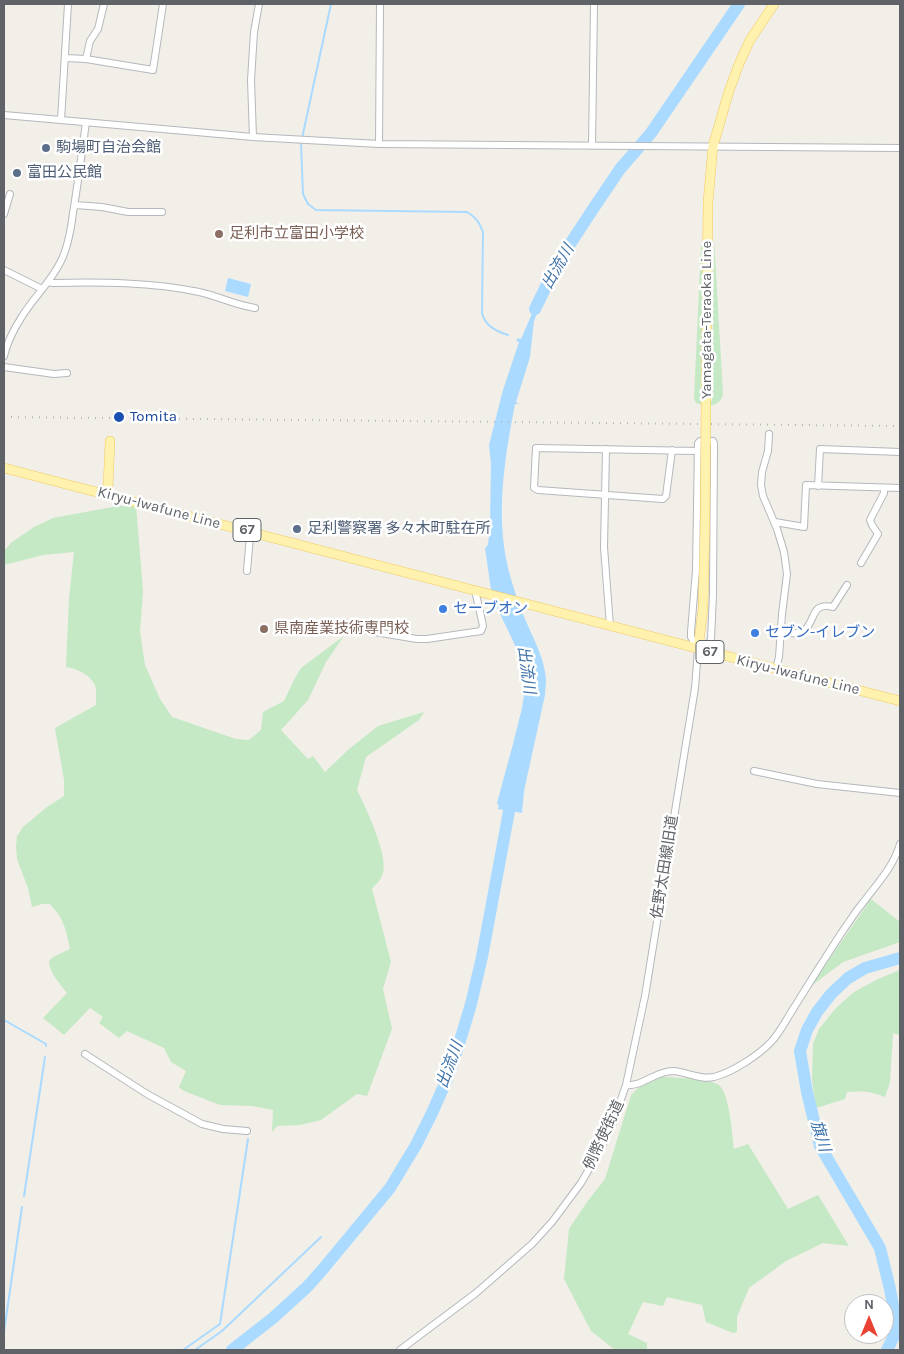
<!DOCTYPE html>
<meta charset="utf-8">
<style>
body{margin:0}
#map{position:relative;width:904px;height:1354px;overflow:hidden;background:#f1efe8;font-family:Karla,sans-serif}
canvas{display:block}
.frame{position:absolute;inset:0;border:5px solid #5f6368;pointer-events:none}
.north{position:absolute;left:844px;top:1294px;width:50px;height:50px;box-sizing:border-box;background:#fff;border:1px solid #bfc1c3;border-radius:50%;rotate:0deg;font-size:14px;font-weight:700;line-height:20px;text-align:center;color:#5f6368}
.north::after{content:'';display:block;margin:auto;width:18px;height:22px;background:#ea4335;clip-path:polygon(50% 0,100% 100%,50% 72%,0 100%)}
</style>
<div id="map">
<canvas width="904" height="1354"></canvas>
<div class="frame"></div>
<div class="north">N</div>
</div>
<script>
const context = document.querySelector('canvas').getContext('2d');
context.lineJoin = 'round';
function fill(path, color) { context.fillStyle = color; context.fill(path, 'evenodd'); }
function strokePath(path, color, width, dash) { context.strokeStyle = color; context.lineWidth = width; context.lineCap = dash ? 'butt' : 'round'; context.setLineDash(dash || []); context.stroke(path); }
function label(font, color, halo, rows, align = 'center') {
  context.font = font + ' Karla,"Noto Sans JP",sans-serif'; context.lineWidth = 5; context.setLineDash([]); context.textBaseline = 'middle'; context.strokeStyle = halo; context.fillStyle = color; for (const [text, x, y, turn = 0] of rows) {
    context.save(); context.translate(x, y); context.rotate((+turn || 0) * Math.PI / 180); context.textAlign = isNaN(turn) ? turn : align; if (halo) context.strokeText(text, 0, 0); context.fillText(text, 0, 0); context.restore();
  }
}
const green = new Path2D(`
 M704,236L701,400L712,401L714,239L723,394C720,407 708,407 696,403L694,398L701,246Z
 M136,505L143,591L140,631L145,665L160,699L172,717L236,739L249,740L261,730L263,712L284,701L294,680L301,668L344,636L326,662L308,700L281,730L308,759L313,756L325,772L349,749L378,726L424,712L419,720L366,757L357,790C365,806 391,860 382,876C380,881 375,885 372,889L391,962L383,989L392,1029L367,1096L357,1094L321,1120L300,1125L277,1126L272,1132L273,1110L252,1106L220,1105L184,1091L179,1087L186,1071L171,1062L164,1048L127,1031L119,1038L99,1023L103,1017L90,1008L64,1035L43,1018L67,993C60,984 49,972 49,961L53,957L70,949C66,929 64,919 50,904H42L32,907L28,888L17,859L16,846L17,836L23,827L47,807L64,796V780L55,728L96,705C96,700 97,691 95,685C89,674 78,669 66,667L69,598L74,552L43,555L4,565V551L12,542L34,527L53,518L118,506Z
 M871,899L900,922V942L843,962L810,987Z
 M900,970V1035L893,1033L890,1082L885,1097C870,1091 862,1091 847,1092L845,1099L816,1108L812,1079L813,1044L819,1029L836,1008L854,992L878,979Z
 M662,1077C672,1077 711,1079 719,1085C730,1095 732,1134 734,1149L748,1144L788,1209L818,1195L849,1246L823,1243L786,1261L749,1288L737,1317V1332L733,1333L706,1322L702,1305L667,1297L663,1306L643,1302L628,1334L647,1343V1350H615L591,1331L564,1279L569,1229L587,1202L605,1179L631,1095L639,1087Z`);
const water = new Path2D(`
 M228,278L251,284L248,297L225,291Z
 M541,293L544,295L534,321L530,357L516,402L519,404H515C504,461 494,522 511,579C515,592 519,606 525,619C533,638 545,659 546,680C546,685 545,690 545,695L524,791L522,813L498,809L499,805L497,804V803L513,744L522,708L524,695V679L520,657L514,643L492,597L485,548L488,545L490,523L491,464L489,445L503,390L519,342L516,341L518,338L521,339Z`);
const stream = new Path2D(`
 M331,4L301,143L303,194L308,204L316,210L467,212C476,217 479,222 483,232L482,313C485,326 496,331 508,335
 M4,1020L46,1044V1046
 M24,1196L45,1057
 M4,1332L22,1207
 M183,1350L220,1324L248,1139
 M195,1350L222,1331L321,1237`);
const river = new Path2D(`
 M535,309L557,264L593,209L620,169L651,133L739,4
 M232,1350L273,1318L307,1287L323,1269L390,1188L416,1145L432,1113L447,1079L459,1044L471,1004L482,957L512,795
 M887,1350L894,1336L895,1316L890,1289L880,1248L820,1146L807,1092L800,1051L807,1030L817,1012L831,994L848,978L865,968L900,958`);
const minor = new Path2D(`
 M65,58L86,59L90,41L98,29L104,4
 M86,59L153,70L163,4
 M4,115L253,137L379,144L900,148
 M61,120L68,4
 M253,137L251,80L254,32L259,4
 M379,144L380,4
 M592,146L594,4
 M75,205L102,207L128,212H162
 M4,214L10,194
 M4,270L42,289
 M48,282L53,283C101,282 151,282 199,292C218,296 235,305 255,308
 M4,356C7,343 14,329 21,318C33,298 51,282 61,261C68,247 71,229 73,213C78,183 82,152 86,122
 M4,367L54,374L67,373
 M769,434L768,451L762,472L761,485L763,496L777,529L784,552L787,574L782,614L779,657L776,669
 M700,441H713L714,443L713,594L711,639L710,642L698,649L691,637V632L696,570L698,443Z
 M606,449L604,547L610,626
 M672,450L666,496L663,499L538,490L534,488L536,448C590,449 644,450 698,451
 M818,486L820,449L900,452
 M775,522L804,527L806,485L900,488
 M861,563L878,534L872,525L870,520L884,493V488
 M247,571L250,536L252,532
 M369,631L417,639H427L481,631L483,626L482,621L475,590
 M781,633C788,633 799,635 805,630C816,619 811,602 833,607L847,585
 M754,771L817,784L900,793
 M85,1054L147,1094L202,1124L223,1129L247,1131
 M626,1085C642,1087 655,1071 673,1071C687,1072 700,1080 714,1077C733,1072 759,1055 772,1041C781,1031 787,1018 795,1006C811,980 827,955 844,929C850,921 855,912 862,904C876,885 893,868 900,844
 M400,1350L476,1293L532,1244L552,1222L581,1183L600,1150L612,1125L626,1085L645,996L695,688L698,649`);
const major = new Path2D(`
 M706,399L708,202L713,146L729,91L739,64L750,40L774,4
 M4,468C303,544 601,624 900,701
 M107,494L108,487L110,441
 M698,649L703,609L705,522`);
const rail = new Path2D(`
 M4,417L900,426`);
const majorBridge = new Path2D(`
 M705,522L706,399`);
const markers = [
 [46,148,5,"#5c6f8a"],
 [17,173,5,"#5c6f8a"],
 [219,234,5,"#8d6e63"],
 [119,417,6,"#1a4fb4"],
 [297,529,5,"#5c6f8a"],
 [443,609,5,"#3f7fe0"],
 [264,629,5,"#8d6e63"],
 [755,633,5,"#3f7fe0"]
];
const shields = [
 [247,530,28],
 [710,652,28]
];
const shieldNames = [
 ["67",247,530],
 ["67",710,652]
];
const serviceNames = [
 ["駒場町自治会館",56,148],
 ["富田公民館",27,173],
 ["足利警察署 多々木町駐在所",307,529]
];
const educationNames = [
 ["足利市立富田小学校",229,234],
 ["県南産業技術専門校",274,629]
];
const streetNames = [
 ["Yamagata-Teraoka Line",707,320,-90],
 ["Kiryu-Iwafune Line",159,508,15],
 ["Kiryu-Iwafune Line",798,675,14],
 ["佐野太田線旧道",665,867,-81],
 ["例幣使街道",604,1135,-65]
];
const transitNames = [
 ["Tomita",130,417]
];
const shopNames = [
 ["セーブオン",453,609],
 ["セブン-イレブン",765,633]
];
const waterNames = [
 ["出流川",558,267,-60],
 ["出流川",526,670,82],
 ["出流川",450,1065,-70],
 ["旗川",820,1136,73]
];
fill(green, '#c5e8c5');
fill(water, '#aadaff');
strokePath(stream, '#aadaff', 2);
strokePath(river, '#aadaff', 12);
strokePath(minor, '#b5b8bc', 8);
strokePath(major, '#f2c960', 10);
strokePath(minor, '#fff', 6);
strokePath(major, '#fff2af', 9);
strokePath(rail, '#b6b7b8', 2, [1, 6]);
strokePath(majorBridge, '#f2c960', 10, []);
strokePath(majorBridge, '#fff2af', 9);
for (const [x, y, r, color] of markers) { const dot = new Path2D(); dot.arc(x, y, r, 0, 2 * Math.PI); context.fillStyle = color; context.fill(dot); strokePath(dot, '#fff', 2); }
for (const [x, y, w] of shields) { const box = new Path2D(); box.roundRect(x - w / 2, y - 11.5, w, 23, 4); context.fillStyle = '#fff'; context.fill(box); strokePath(box, '#5f6368', 1); }
label('bold 14px', '#5f6368', null, shieldNames);
label('15px', '#4e5e75', '#fff', serviceNames, 'left');
label('15px', '#785e54', '#fff', educationNames, 'left');
label('15px', '#5f6368', '#fff', streetNames);
label('15px', '#164399', '#fff', transitNames, 'left');
label('15px', '#366cbe', '#fff', shopNames, 'left');
label('italic 16px', '#4174aa', '#fff', waterNames);
</script>
